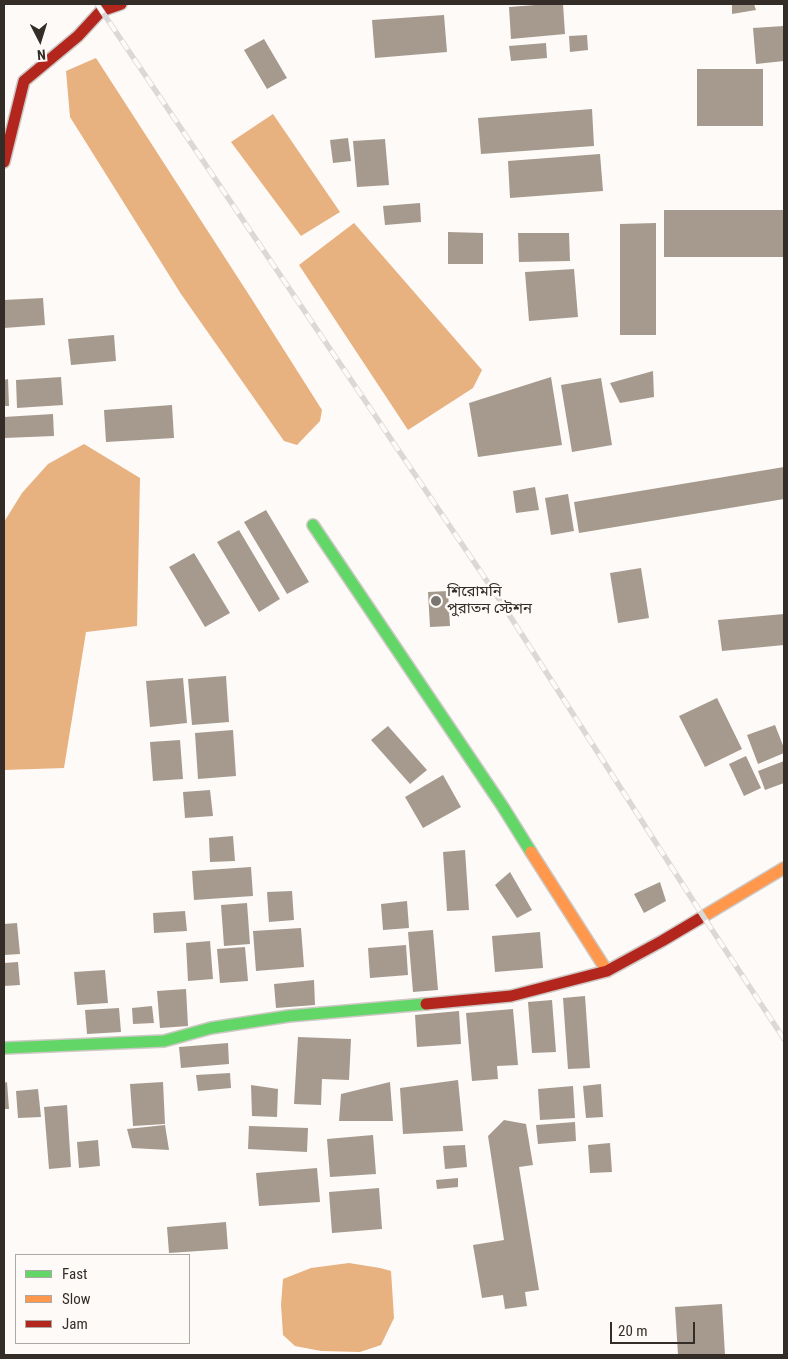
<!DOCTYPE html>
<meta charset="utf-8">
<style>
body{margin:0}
#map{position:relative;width:788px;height:1359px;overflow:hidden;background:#fdfaf8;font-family:"Roboto Condensed",sans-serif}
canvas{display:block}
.frame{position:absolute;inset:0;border:5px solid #342d27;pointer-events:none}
.legend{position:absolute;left:15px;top:1254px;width:175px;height:90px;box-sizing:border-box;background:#fefaf7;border:1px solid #ada8a4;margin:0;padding:6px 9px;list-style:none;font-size:15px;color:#342d27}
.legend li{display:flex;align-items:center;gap:10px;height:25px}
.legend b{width:25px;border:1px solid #ada8a4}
.north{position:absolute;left:15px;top:15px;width:50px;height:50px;-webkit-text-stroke:4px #fefaf7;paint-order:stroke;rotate:175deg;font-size:14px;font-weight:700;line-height:20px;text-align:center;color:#342d27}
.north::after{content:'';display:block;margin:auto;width:18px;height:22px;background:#342d27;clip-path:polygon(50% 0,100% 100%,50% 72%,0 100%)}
.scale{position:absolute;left:610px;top:1322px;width:85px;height:22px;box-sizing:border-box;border:2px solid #342d27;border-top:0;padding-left:6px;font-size:15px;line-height:18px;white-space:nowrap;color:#342d27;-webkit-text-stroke:4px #fefaf7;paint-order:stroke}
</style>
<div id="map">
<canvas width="788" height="1359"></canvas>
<div class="frame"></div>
<ul class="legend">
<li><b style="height:6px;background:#63d668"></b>Fast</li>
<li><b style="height:6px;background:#ff974d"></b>Slow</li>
<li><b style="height:6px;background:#b3261e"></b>Jam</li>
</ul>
<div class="north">N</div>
<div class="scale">20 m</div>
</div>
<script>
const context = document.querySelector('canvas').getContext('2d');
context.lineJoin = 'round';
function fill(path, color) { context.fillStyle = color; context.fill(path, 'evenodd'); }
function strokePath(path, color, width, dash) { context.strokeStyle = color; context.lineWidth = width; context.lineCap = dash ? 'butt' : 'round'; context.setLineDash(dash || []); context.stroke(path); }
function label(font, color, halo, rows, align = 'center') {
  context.font = font + ' "Roboto Condensed","Noto Sans Bengali",sans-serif'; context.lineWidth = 5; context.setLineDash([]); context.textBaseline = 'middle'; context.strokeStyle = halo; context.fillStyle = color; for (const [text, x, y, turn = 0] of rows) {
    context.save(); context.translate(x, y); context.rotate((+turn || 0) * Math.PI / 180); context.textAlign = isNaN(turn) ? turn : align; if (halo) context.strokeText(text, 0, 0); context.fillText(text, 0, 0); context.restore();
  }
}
const water = new Path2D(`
 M96,58L251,298L322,410L320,421L297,445L284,441L181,294L70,117L66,71Z
 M273,114L340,212L301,236L231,142Z
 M354,223L482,370L473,388L408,430L299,265Z
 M84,444L140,478L137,626L86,632L64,768L4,770V522L22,493L48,464Z
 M349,1263L380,1268L391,1271L394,1318L381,1345L360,1352L321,1351L295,1346L283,1335L281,1304L283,1279L311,1268Z`);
const building = new Path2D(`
 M549,4H563L565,34L511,39L509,7Z
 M732,4H754L756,10L732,14Z
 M444,15L447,52L375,58L372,20Z
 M784,26V61L756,64L753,28Z
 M587,35L588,50L570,52L569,36Z
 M264,39L287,78L267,89L244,50Z
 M546,43L547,58L511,61L509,46Z
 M697,69H763V126H697Z
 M592,109L594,146L481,154L478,118Z
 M348,138L351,161L333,163L330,140Z
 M385,139L389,185L357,187L353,141Z
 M600,154L603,191L510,198L508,161Z
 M420,203L421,222L385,225L383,206Z
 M664,210H784V257H664Z
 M656,223V335H620V224Z
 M448,232L483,233V264H448Z
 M518,233H569L570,261L519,262Z
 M574,269L578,317L529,321L525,272Z
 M43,298L45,325L4,328V300Z
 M114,335L116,361L71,365L68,339Z
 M653,371L654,397L620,403L610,383Z
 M61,377L63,405L17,408L16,380Z
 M551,377L562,445L478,457L469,403Z
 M601,378L612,445L572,452L561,385Z
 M8,379L9,406H4V380Z
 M172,405L174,438L106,442L104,410Z
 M53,414L54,436L4,438V417Z
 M784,467V499L579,533L574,502Z
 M535,487L539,510L516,513L513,491Z
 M568,494L574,531L551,535L545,498Z
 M266,510L309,582L287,594L244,522Z
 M239,530L280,599L259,612L217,542Z
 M194,553L230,613L205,627L169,567Z
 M641,568L649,618L618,623L610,573Z
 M448,591L450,626L430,627L428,592Z
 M784,614V645L722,651L718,620Z
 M226,676L229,722L192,725L188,679Z
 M183,678L187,723L150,727L146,681Z
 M717,698L742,749L705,767L679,716Z
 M775,725L784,748V753L758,764L747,735Z
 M388,726L427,770L410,784L371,740Z
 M233,730L236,776L198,779L195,733Z
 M180,740L183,779L153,781L150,742Z
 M746,756L761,788L744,796L729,764Z
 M784,761V783L765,790L758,771Z
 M443,775L461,807L423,828L405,797Z
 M210,790L213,816L185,818L183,792Z
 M233,836L235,861L210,862L209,838Z
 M465,850L469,910L447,911L443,852Z
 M251,867L253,896L194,900L192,871Z
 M510,872L532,910L517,918L495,885Z
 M660,882L666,901L644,913L634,894Z
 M292,891L294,920L269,922L267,892Z
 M407,901L409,928L383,930L381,904Z
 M247,903L250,944L224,946L221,905Z
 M185,911L187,931L154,933L153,913Z
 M17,923L20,954L4,955V924Z
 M301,928L304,967L256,971L253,931Z
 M433,930L438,990L413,992L408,932Z
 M540,932L543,968L495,972L492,936Z
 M210,941L213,979L188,981L186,943Z
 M406,945L408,975L370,978L368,948Z
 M245,947L248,981L220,983L217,949Z
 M18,962L20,985L4,986V963Z
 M105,970L108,1003L77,1005L74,972Z
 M314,980L315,1005L276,1008L274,984Z
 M186,989L188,1026L160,1028L157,991Z
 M585,996L590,1068L568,1069L563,998Z
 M552,1000L556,1052L532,1053L528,1002Z
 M152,1006L154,1023L133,1024L132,1008Z
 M119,1008L121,1032L87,1034L85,1010Z
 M513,1009L518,1065L497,1066L498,1079L472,1081L466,1013Z
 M459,1011L461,1044L417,1047L415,1015Z
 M298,1037L351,1039L349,1080L322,1079L321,1105L294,1104Z
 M228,1043L229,1064L181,1068L179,1047Z
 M230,1073L231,1088L198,1091L196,1075Z
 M458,1080L463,1131L403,1134L400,1088Z
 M7,1082L9,1109H4V1083Z
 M163,1082L165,1124L133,1126L130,1084Z
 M390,1082L393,1121H339L341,1094Z
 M601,1084L603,1117L586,1118L583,1086Z
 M251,1085L278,1089L277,1117L252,1116Z
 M573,1086L575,1118L540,1120L538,1089Z
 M38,1089L41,1117L18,1118L16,1091Z
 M67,1105L71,1167L49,1169L44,1107Z
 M504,1120L526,1124L533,1165L519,1167L539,1290L525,1292L527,1306L505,1309L503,1295L482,1298L473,1245L504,1240L488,1136Z
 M575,1122L576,1141L538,1144L536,1125Z
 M165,1125L169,1150L132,1148L127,1129Z
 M249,1126L308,1128L307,1152L248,1149Z
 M373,1135L376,1174L330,1177L327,1139Z
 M98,1140L100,1166L79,1168L77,1142Z
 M610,1143L612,1172L590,1173L588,1145Z
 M465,1145L467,1167L445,1169L443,1146Z
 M317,1168L320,1202L259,1206L256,1173Z
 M458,1178V1187L437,1189L436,1180Z
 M379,1188L382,1229L332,1233L329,1192Z
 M226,1222L228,1249L169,1253L167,1227Z
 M722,1304L725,1355H678L675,1307Z`);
const fast = new Path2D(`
 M313,525L503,807L531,852
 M4,1048L164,1041L211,1028L289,1016L426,1004`);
const slow = new Path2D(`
 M531,852L607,971
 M699,919L784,868`);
const jam = new Path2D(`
 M4,162L24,81L78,36L101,11L121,4
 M426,1004L511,996L607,971L662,941L699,919`);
const rail = new Path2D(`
 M97,4L499,599L703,916L784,1039`);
const markers = [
 [436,601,6,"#7a7570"]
];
const poiNames = [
 ["শিরোমনি",447,592],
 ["পুরাতন স্টেশন",447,609]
];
fill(water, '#e7b180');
fill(building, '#a69a8e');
strokePath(fast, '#cdc8c4', 14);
strokePath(slow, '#cdc8c4', 14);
strokePath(jam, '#cdc8c4', 14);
strokePath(fast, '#63d668', 11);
strokePath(slow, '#ff974d', 11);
strokePath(jam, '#b3261e', 11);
strokePath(rail, '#dad9d8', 5.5);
strokePath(rail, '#fefaf7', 4, [11]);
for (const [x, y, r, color] of markers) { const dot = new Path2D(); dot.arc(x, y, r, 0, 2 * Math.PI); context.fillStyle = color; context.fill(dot); strokePath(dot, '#fefaf7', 2); }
label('15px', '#342d27', '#fefaf7', poiNames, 'left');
</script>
